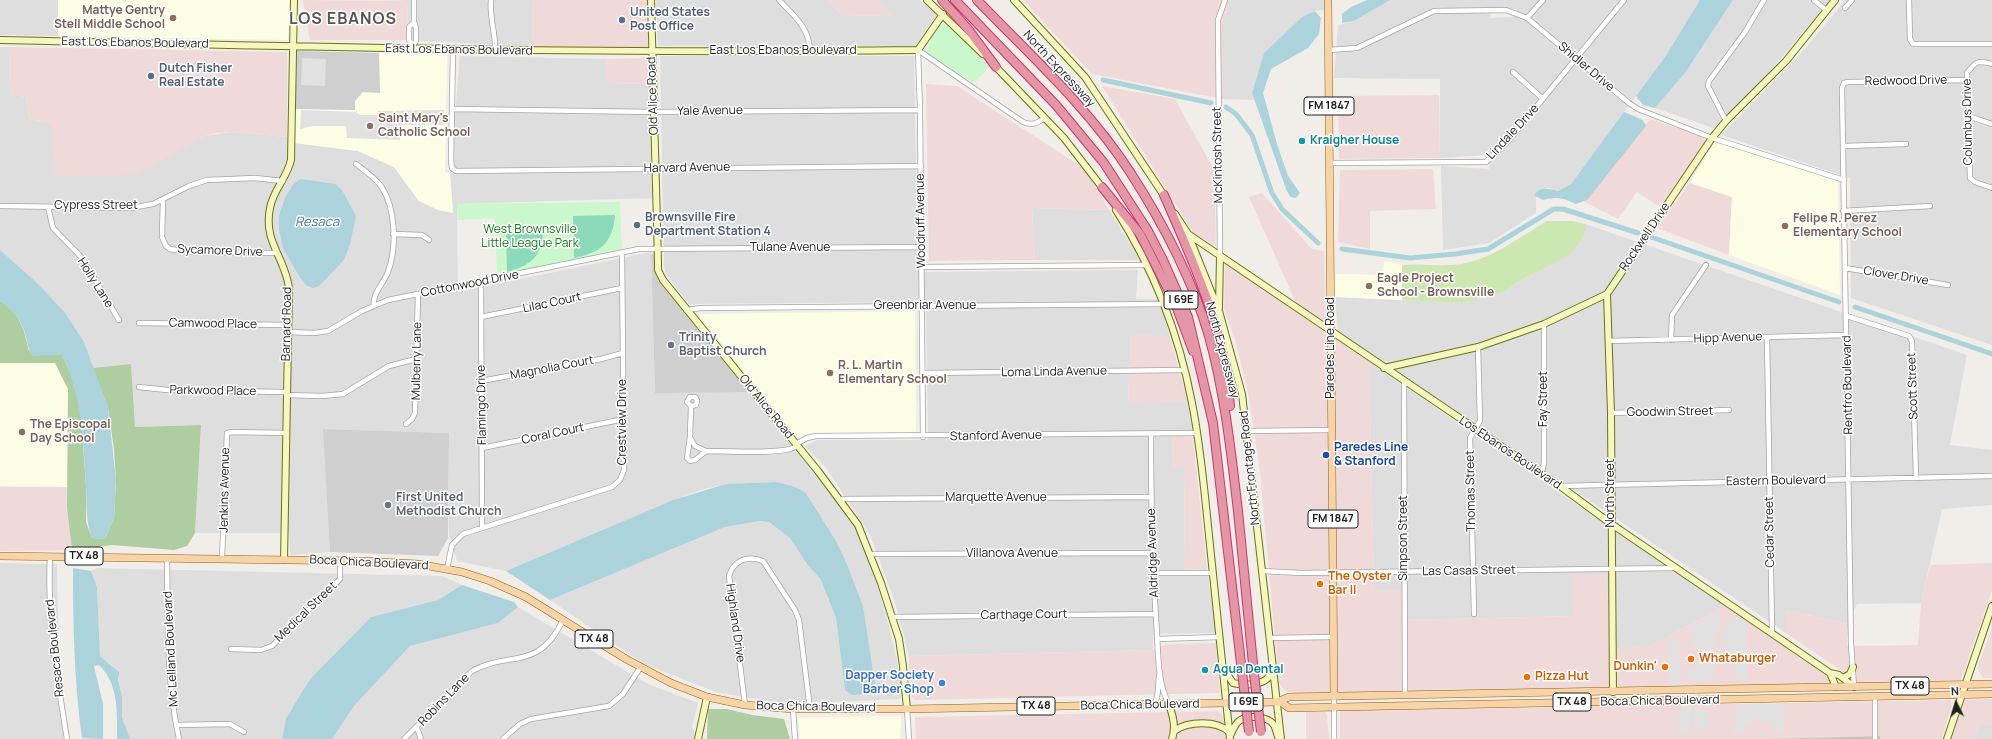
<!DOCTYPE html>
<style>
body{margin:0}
#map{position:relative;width:1992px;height:739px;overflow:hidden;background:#f1eee9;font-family:Manrope,sans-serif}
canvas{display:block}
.north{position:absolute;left:1936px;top:683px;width:40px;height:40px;-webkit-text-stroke:3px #fff;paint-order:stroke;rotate:355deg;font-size:11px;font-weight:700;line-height:16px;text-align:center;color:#212121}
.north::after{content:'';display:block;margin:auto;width:14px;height:18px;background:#212121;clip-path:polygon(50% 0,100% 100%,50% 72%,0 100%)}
</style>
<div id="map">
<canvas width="1992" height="739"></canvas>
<div class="north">N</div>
</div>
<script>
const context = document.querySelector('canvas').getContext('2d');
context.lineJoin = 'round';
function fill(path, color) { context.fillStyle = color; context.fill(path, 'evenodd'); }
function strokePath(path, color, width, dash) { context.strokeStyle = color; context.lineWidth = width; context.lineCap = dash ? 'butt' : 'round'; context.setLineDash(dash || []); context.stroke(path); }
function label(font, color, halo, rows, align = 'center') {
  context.font = font + ' Manrope,sans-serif'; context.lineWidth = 3; context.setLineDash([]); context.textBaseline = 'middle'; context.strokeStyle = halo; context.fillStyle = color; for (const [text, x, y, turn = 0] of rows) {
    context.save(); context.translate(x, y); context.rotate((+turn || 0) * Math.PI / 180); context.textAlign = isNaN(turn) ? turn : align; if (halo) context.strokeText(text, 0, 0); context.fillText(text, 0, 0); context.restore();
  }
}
const residential = new Path2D(`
 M0,0H58V36L0,35Z
 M374,0H532L533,47L407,40L408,1Z
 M656,0H828L843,16L892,15L878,0H919L937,14L915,46H658Z
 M1231,0H1324V10L1315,11L1302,17L1264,53L1252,93L1254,100L1223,99V21Z
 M1390,0H1700L1665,57L1571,184L1558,191L1548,188L1536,192V213L1489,243L1443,250L1441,166L1489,169V155L1440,158V79L1334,78L1338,25L1354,21ZM1492,8L1517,9L1513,17L1490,18Z
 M1733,0H1830L1768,74L1716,129L1655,108L1685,73Z
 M1845,0H1992V345L1851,298L1850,178L1721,135L1805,49Z
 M0,47H9L10,94L26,97L29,119L51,123L205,136L231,132L287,137L295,143L358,151L394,167L419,201L453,213L450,174L460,56L606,59L607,83L649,84L652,198L457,204L458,292L651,252L655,392H749L817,475L856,524L872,568L889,626L901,678L902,692L900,699L836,702H772L716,692L644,664L550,600L725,527L759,521L769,522L790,538L807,564L821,580L836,618L845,690L875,683L863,606L847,564L836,541L806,493L777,482L726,484L701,490L673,500L506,571L457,561L449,534V433L324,429L330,552L290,555L289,533H195L201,425L135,427L131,364L93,368L84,342L0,250Z
 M660,56H914L918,272L1138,270L1136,299H1159L1170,337L1131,335L1128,403L1188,401L1192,430L1172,431L1173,468H1184L1185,570L1207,569L1216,633L1153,634V650L909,656L894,599L870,535L827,469L805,446L817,440H928L926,302L689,304L666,274L664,266Z
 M1032,208L1109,210L1140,260H1035Z
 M1585,224L1967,355L1950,445L1992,450V505L1942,509L1921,603L1857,604L1848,624L1786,610V633L1338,331L1335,297L1463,303L1504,292L1519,281L1544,268L1585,233Z
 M1369,362L1725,606L1652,645L1611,650L1606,574L1573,616L1403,620L1374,590Z
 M0,563L57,564L59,663L70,739H0Z
 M97,568L442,576L462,585L438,600L371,617L312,677L301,693L286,719L282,739H130L122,717V696L118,675L113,666L100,656L97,587L91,571Z
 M518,607L648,684L698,703L692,726L696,739H332L354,706L410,646L498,623Z
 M1978,726H1992V739H1974Z`);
const commercial = new Path2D(`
 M303,0L408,1L407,40H310Z
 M532,0H647L648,48L533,47Z
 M828,0H878L893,15L843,16Z
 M1023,0H1231L1223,21V99L1092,74Z
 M9,47L287,52V137L231,132L218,133L205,136L134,175L55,176L51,123L29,119L26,97L10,94Z
 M649,58V84L607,83L606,59Z
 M926,84L957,86L1085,169L1109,210L1032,208L1035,260L929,261Z
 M1102,86L1175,99L1214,170L1216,246L1194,234Z
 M1439,95L1440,158L1339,159L1338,96Z
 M1650,119L1699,135L1706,141L1660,207L1637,192L1618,219L1583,201Z
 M1433,169L1436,209L1370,211V249L1338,242L1340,170Z
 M1690,183L1732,197L1729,255L1657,228Z
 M1262,193L1312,249L1324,251L1326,323L1296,303L1249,197Z
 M1225,263L1369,362L1374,589L1402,591L1403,620L1573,616L1572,575L1606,574L1611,649L1652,645L1725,606L1833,680L1827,684L1405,692L1295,693L1285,691L1279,683L1260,472L1248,392L1235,340L1224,309Z
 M1131,334L1170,337L1188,401L1128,404Z
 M1172,430H1192L1207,569L1185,570L1184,468H1173Z
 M0,487H75L72,550L0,551Z
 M1992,563V590L1961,680L1862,685L1786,633V610L1848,624L1847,646L1918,645L1921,603L1930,565Z
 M1992,628V678H1983L1977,668Z
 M1216,643L1220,693L915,700L912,698L910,692L909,656L1153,650L1167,644Z
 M1992,699V726H1978L1974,739H1951L1965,700Z
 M1950,700L1952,705L1941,739H1880V736L1766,739H1340V711Z
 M1218,711L1223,717L1226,739H916L915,717Z
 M1306,712H1325L1327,716L1329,739H1306Z`);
const education = new Path2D(`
 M58,0H289L288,40L58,36Z
 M379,53L447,56L445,172L450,174L453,213L438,210L419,201L394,167L358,151L294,143L295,109L354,110L355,101L363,92H379Z
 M1715,141L1838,182L1840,295L1729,255L1732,197L1690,183Z
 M1384,261L1402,265V300L1335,297L1336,274L1383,275Z
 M915,311L916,433L804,434L798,436L790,429L700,317L701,314Z
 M0,363H55L68,389L75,487L0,486Z
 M901,716L900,739H800L798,718Z`);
const religious = new Path2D(`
 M297,51L379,53L380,93L363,92L355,101V110L295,109Z
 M654,253L656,274L661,283L749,392L655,393L651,254Z
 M323,429L449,433L448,538L438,556L330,552Z`);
const construction = new Path2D(`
 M1880,736V739H1766Z`);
const grass = new Path2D(`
 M1547,221H1573L1585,224V233L1579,244L1568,256L1519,281L1504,292L1463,303L1402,300V265C1422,263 1441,267 1461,264C1492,259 1520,237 1547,221Z`);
const forest = new Path2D(`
 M0,301C21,314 24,329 29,351L62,355L73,378L81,415L86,486V522L92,538L105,539L114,518L116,480L114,449L108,408L93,368L131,364L135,427L201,425L195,533L187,546L174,550L112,545L72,550L67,507L68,389L55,363H0Z
 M708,709H727L752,715L784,719L790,739H707Z`);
const park = new Path2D(`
 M945,24L950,25L990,67L973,83L925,52L939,25Z
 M620,202L622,253L497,278L495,218L458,220L457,204Z`);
const pitch = new Path2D(`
 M615,215C613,243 600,253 574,258L573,216Z
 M543,233C542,257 529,266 507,272L506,234Z`);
const parking = new Path2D(`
 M302,58L326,59L325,86L301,85Z
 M301,110L356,112L360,115H377L378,111L444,110V125H401L400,140L347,138L346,126H313L300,129Z
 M1720,612L1719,629L1714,632V677L1708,678L1707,618Z
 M1735,616L1746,623V680L1736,681L1735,655H1727L1726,651H1723L1722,625H1728Z
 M1706,620L1707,680L1687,679V670H1697V645L1692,644V627Z
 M1668,639L1679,642L1680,684L1670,685Z
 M1783,704L1784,732H1773V723H1763V719H1751V724H1744V733H1733V710H1738V705Z
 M1682,706H1691V734H1679V709H1682Z
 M1692,710H1708L1709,729H1693Z`);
const water = new Path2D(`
 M1367,0H1390L1354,21L1342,23V14L1351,7Z
 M1700,0H1733L1685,73L1655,108L1643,105L1636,96L1665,57Z
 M1315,11L1321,18L1319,34L1308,48L1271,69L1263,93L1277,144L1288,176L1300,193L1296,198L1290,197L1286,189L1252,93L1264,53L1302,17Z
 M1624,112L1643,120L1646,126L1587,200L1576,204C1564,198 1556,196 1543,200L1535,196L1536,192C1542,187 1550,189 1558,191L1571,184Z
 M301,179L335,184L342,190L356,216L350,244L344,260L319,286L313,288L306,285L299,276L283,248L279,229V216L285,198L294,183Z
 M0,250L38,284L65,313L84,342L108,408L116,480L114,518L105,539L92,538C85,519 87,504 86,484C83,439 82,396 62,355L33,356C27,349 28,341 25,333C21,319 12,309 0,301Z
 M777,482L795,487L806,493L836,541L847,564L863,606L875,683L870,694L852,695L845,690L836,618L821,580L807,564L790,538L769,522L759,521L725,527L550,600L506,571L673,500L726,484Z
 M73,568L91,571L97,587L100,656L119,672L118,679L122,696V717L130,739H117C117,713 119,684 99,665L94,666L103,704V739L82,738C74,681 73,625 73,568Z
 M462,585L514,602L518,607L498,623L410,646L354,706L332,739H282L286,719L301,693L312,677L371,617L438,600Z`);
const canal = new Path2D(`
 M1103,80L1211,103
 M1226,107L1236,114L1252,135L1272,193L1282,209L1318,243
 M1651,237L1839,302
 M1342,249L1410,258L1455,254L1488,249L1554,209H1563L1638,233
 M1855,307L1992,354`);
const street = new Path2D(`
 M491,0C489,17 496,33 495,51
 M779,0C794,16 810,28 810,52
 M1814,0L1826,10
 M1909,0L1910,39L1913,44H1992
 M1845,8L1852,0
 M1527,18L1543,0
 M413,45L409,40V27L414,22
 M413,49V45L416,41V28L414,22V0
 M453,50L451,161L452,168L456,171L921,166
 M918,50L920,110L923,437
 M918,50L1023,122C1032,126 1037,123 1045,118
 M1329,50L1357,48L1434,11L1506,10L1527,18L1629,103L1638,109L1712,138L1844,180
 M1992,64C1978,60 1976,61 1967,73L1970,178L1975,182L1992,188
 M1513,72L1543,99
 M452,109L654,112L920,110
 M1968,116L1992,124
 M1726,121L1708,86L1709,81L1745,32L1764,0
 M1845,146L1906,144
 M1330,163L1486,162L1509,140L1624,0
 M356,164C365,171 374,177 381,186C396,208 397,248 388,272C384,283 372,294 374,305
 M163,199L162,237L166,246L170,249L189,252L276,253
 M0,206L131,208L153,204L189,186L207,180L255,178L283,181
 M48,207L53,228L82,258L119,320
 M1843,211L1930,206
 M393,234L422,235L429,240
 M1220,256L1218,20L1225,0
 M922,267L1147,265
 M1845,268L1948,285
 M481,282L482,528
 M686,310L701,308L1164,304
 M1847,316L1909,336L1912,341L1916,478
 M481,317L622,288
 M139,323L288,325
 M288,332L314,333L328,331L362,311L388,300L639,249L922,247
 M1767,337L1772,631
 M1671,340L1672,315L1706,265
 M1609,341L1846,335
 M923,373L1185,370
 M481,381L601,359L623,353
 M1404,381L1405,695
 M139,387L167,390L286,392
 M286,395L322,396L343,394L389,366L416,359
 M691,406L696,405L697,400L695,397H690L687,402L691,406L690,437L687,458L690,461L695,460L706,451C723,451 786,455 797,446
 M1611,413L1729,410
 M406,424L412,419L415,413L418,294
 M1247,431L1331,430
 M1151,434C1151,501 1152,567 1157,633C1158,654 1158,686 1169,704
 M691,439L695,446L706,451
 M796,444L807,438L816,436L1197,433
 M482,448L624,419
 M1541,475L1544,463V324
 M1560,486L1992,476
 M841,499L1151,497
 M871,554L1152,553
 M50,556C47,617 57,678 67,739
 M167,558C168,618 166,680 179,739
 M222,558L227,433L232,432L286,433
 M447,569L452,545L463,534L612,487L620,480L624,470L622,253
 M1262,571L1301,573L1676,568
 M1152,573H1213
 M1474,614L1470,438L1480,421L1478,347
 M893,617L1155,614
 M1269,638L1334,637
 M1157,639L1220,637
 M231,649L261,650L272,646L340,579V561
 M1854,687L1851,644L1842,88L1844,83L1848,82L1968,80
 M1334,697V739
 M1875,697V739
 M745,705L729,576C734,560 747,555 763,561L795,610L799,620L810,709
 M1154,705C1161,691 1156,686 1160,672
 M793,709L795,739
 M907,709L909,739
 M176,725L230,724L244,732
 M417,728L421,739
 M404,739L472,671C511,650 538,672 563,620
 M503,739L520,724L531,719L609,706L623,694L640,668`);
const secondary = new Path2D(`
 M651,0L658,261V270L663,280L818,471L858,525L881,583L899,639L903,666L907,709
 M927,0L983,54
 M1014,0L1085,77L1165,197
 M0,40C306,47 612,54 918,50L943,14
 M994,65L1064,138L1104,190
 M1116,210C1153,268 1179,334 1192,403C1200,443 1204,485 1208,526C1216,597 1222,668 1230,739
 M1175,214L1188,234L1219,311L1242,394L1281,739
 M1188,234L1560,486L1610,523L1830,673L1839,675L1854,687
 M1607,294L1611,413L1613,692
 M1219,308L1220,256
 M1384,368L1478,347L1544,324L1607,294L1712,138L1726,121L1786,61L1835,0
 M284,560L289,288C285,257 263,242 270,208C273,190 287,178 291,160L294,0
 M1225,671L1233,683C1246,686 1269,686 1272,670
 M1830,673L1836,687
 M1843,678L1850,674L1853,667
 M1169,705C1173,715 1176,728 1172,739
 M1174,731C1188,721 1217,720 1229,732
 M1230,736C1232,732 1234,726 1238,722C1246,714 1268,716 1274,725C1276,729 1277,734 1278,737
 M698,739L707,697
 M1947,739L1992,606`);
const primary = new Path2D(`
 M1328,0L1334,697
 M0,556L362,561L418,564L462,572L490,581L526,597L626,659L671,683L707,697L745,705L793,709H907L1277,702L1289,697L1992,684
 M1281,702L1289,708L1992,694`);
const highway = new Path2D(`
 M942,0L968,29L996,67
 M955,0L1056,105L1104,163L1148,231L1163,260L1188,317L1213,423L1242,672
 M977,0C1030,55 1089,108 1130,172C1163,223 1192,278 1209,336C1225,394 1231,452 1238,511C1243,566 1249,620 1254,674
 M1102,187L1140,234L1175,303L1193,351
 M1164,195C1195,266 1224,327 1230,406`);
const highwayBridge = new Path2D(`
 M1242,672L1249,732
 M1254,674L1261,732`);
const markers = [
 [173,18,4,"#8d6e63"],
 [622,20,4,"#5c6f8a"],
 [151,76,4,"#5c6f8a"],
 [370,126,4,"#8d6e63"],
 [1302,141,4,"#0f9aa8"],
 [637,225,4,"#5c6f8a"],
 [1785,226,4,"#8d6e63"],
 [1369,286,4,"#8d6e63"],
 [671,345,4,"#6b7280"],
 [830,373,4,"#8d6e63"],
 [22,432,4,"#8d6e63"],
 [1326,455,4,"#1a4fb4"],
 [388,505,4,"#6b7280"],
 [1320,584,4,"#e8710a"],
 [1691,659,4,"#e8710a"],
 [1665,667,4,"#e8710a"],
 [1205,670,4,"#0f9aa8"],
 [1527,677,4,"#e8710a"],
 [942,683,4,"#3f7fe0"]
];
const shields = [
 [1329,106,50],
 [1181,300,34],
 [1333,519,50],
 [84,556,38],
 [594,639,38],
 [1910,686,38],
 [1246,702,34],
 [1572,702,38],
 [1036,706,38]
];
const shieldNames = [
 ["FM 1847",1329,106],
 ["I 69E",1181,300],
 ["FM 1847",1333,519],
 ["TX 48",84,556],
 ["TX 48",594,639],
 ["TX 48",1910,686],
 ["I 69E",1246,702],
 ["TX 48",1572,702],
 ["TX 48",1036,706]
];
const educationNames = [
 ["Mattye Gentry",165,11,"right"],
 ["Stell Middle School",165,25,"right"],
 ["Saint Mary's",378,119],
 ["Catholic School",378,133],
 ["Felipe R. Perez",1793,219],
 ["Elementary School",1793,233],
 ["Eagle Project",1377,279],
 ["School - Brownsville",1377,293],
 ["R. L. Martin",838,366],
 ["Elementary School",838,380],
 ["The Episcopal",30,425],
 ["Day School",30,439]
];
const serviceNames = [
 ["United States",630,13],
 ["Post Office",630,27],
 ["Dutch Fisher",159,69],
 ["Real Estate",159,83],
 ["Brownsville Fire",645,218],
 ["Department Station 4",645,232]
];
const streetNames = [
 ["East Los Ebanos Boulevard",135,43,1],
 ["East Los Ebanos Boulevard",459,50,1],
 ["East Los Ebanos Boulevard",783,51],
 ["Shidler Drive",1586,67,40],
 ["North Expressway",1059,69,47],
 ["Redwood Drive",1906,81,-1],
 ["Old Alice Road",653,96,-92],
 ["Yale Avenue",710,111,-1],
 ["Columbus Drive",1968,122,-91],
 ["Lindale Drive",1513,132,-47],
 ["McKintosh Street",1218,155,-91],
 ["Harvard Avenue",687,168,-1],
 ["Cypress Street",96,206],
 ["Woodruff Avenue",921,221,-91],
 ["Rockwell Drive",1645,237,-56],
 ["Tulane Avenue",790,248],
 ["Sycamore Drive",220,251,2],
 ["Clover Drive",1896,276,9],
 ["Holly Lane",95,283,58],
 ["Cottonwood Drive",470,284,-11],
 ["Lilac Court",552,303,-12],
 ["Greenbriar Avenue",925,306],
 ["Camwood Place",213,324,1],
 ["Barnard Road",287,324,-89],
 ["Hipp Avenue",1728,338,-2],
 ["Paredes Line Road",1331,348,-90],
 ["North Expressway",1222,350,75],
 ["Mulberry Lane",417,361,-89],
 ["Magnolia Court",552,368,-11],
 ["Loma Linda Avenue",1054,372,-1],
 ["Rentfro Boulevard",1848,385,-91],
 ["Scott Street",1913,386,-92],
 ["Parkwood Place",213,391,1],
 ["Fay Street",1544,399,-90],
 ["Flamingo Drive",482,405,-91],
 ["Old Alice Road",766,407,51],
 ["Goodwin Street",1670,412,-1],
 ["Crestview Drive",623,422,-90],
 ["Coral Court",553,434,-12],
 ["Stanford Avenue",996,436,-1],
 ["Los Ebanos Boulevard",1510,453,34],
 ["North Frontage Road",1250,468,-96],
 ["Eastern Boulevard",1776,481,-1],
 ["Jenkins Avenue",225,490,-89],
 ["Thomas Street",1471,491,-91],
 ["North Street",1611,493,-90],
 ["Marquette Avenue",996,498],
 ["Cedar Street",1770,532,-91],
 ["Simpson Street",1404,538,-90],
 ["Aldridge Avenue",1153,553,-92],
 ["Villanova Avenue",1012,554],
 ["Boca Chica Boulevard",369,563,3],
 ["Las Casas Street",1469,571,-1],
 ["Medical Street",306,612,-44],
 ["Carthage Court",1024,615,-1],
 ["Highland Drive",735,623,82],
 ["Resaca Boulevard",55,648,-96],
 ["Mc Lelland Boulevard",171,649,-93],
 ["Robins Lane",444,700,-46],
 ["Boca Chica Boulevard",1660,701,-1],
 ["Boca Chica Boulevard",1140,705,-1],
 ["Boca Chica Boulevard",816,707,1]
];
const cultureNames = [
 ["Kraigher House",1310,141],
 ["Agua Dental",1213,670]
];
const parkNames = [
 ["West Brownsville",530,230],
 ["Little League Park",530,244]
];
const worshipNames = [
 ["Trinity",679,338],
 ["Baptist Church",679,352],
 ["First United",396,498],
 ["Methodist Church",396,512]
];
const transitNames = [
 ["Paredes Line",1334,448],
 ["& Stanford",1334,462]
];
const foodNames = [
 ["The Oyster",1328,577],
 ["Bar ll",1328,591],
 ["Whataburger",1699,659],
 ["Dunkin'",1657,667,"right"],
 ["Pizza Hut",1535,677]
];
const shopNames = [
 ["Dapper Society",934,676],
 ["Barber Shop",934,690]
];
const waterNames = [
 ["Resaca",317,222]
];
const districtNames = [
 ["LOS EBANOS",343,20]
];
fill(residential, '#dfdede');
fill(commercial, '#f0dad9');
fill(education, '#fdfde5');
fill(religious, '#cfcfcf');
fill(construction, '#c5c5b4');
fill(grass, '#cde7b2');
fill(forest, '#aecda0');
fill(park, '#caf7cc');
fill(pitch, '#8cdaba');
fill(parking, '#e1e1e1');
fill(water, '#acd2db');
strokePath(canal, '#acd2db', 5);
strokePath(street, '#a5a5a5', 6);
strokePath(secondary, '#6b740c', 8);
strokePath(primary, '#94630a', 8);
strokePath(highway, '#d0346d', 10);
strokePath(street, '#fff', 4.5);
strokePath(secondary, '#f5f6c1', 6);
strokePath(primary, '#f6d3a8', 7);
strokePath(highway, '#e296a6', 8);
strokePath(highwayBridge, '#d0346d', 10, []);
strokePath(highwayBridge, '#e296a6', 8);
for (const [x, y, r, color] of markers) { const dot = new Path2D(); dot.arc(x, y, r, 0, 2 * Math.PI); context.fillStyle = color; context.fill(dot); strokePath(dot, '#fff', 1.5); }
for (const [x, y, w] of shields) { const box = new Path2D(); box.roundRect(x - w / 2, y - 9, w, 18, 3); context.fillStyle = '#fff'; context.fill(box); strokePath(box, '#212121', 1); }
label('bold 11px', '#212121', null, shieldNames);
label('bold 12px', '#785e54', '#fff', educationNames, 'left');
label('bold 12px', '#4e5e75', '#fff', serviceNames, 'left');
label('12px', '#212121', '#fff', streetNames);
label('bold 12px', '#0d838f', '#fff', cultureNames, 'left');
label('12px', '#137b1a', '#fff', parkNames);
label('bold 12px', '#5b616d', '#fff', worshipNames, 'left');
label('bold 12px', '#164399', '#fff', transitNames, 'left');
label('bold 12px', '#c56008', '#fff', foodNames, 'left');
label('bold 12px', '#366cbe', '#fff', shopNames, 'right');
label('italic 13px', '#4c769c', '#fff', waterNames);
context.letterSpacing = '1px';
label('bold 16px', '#545454', '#fff', districtNames);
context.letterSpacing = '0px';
</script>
